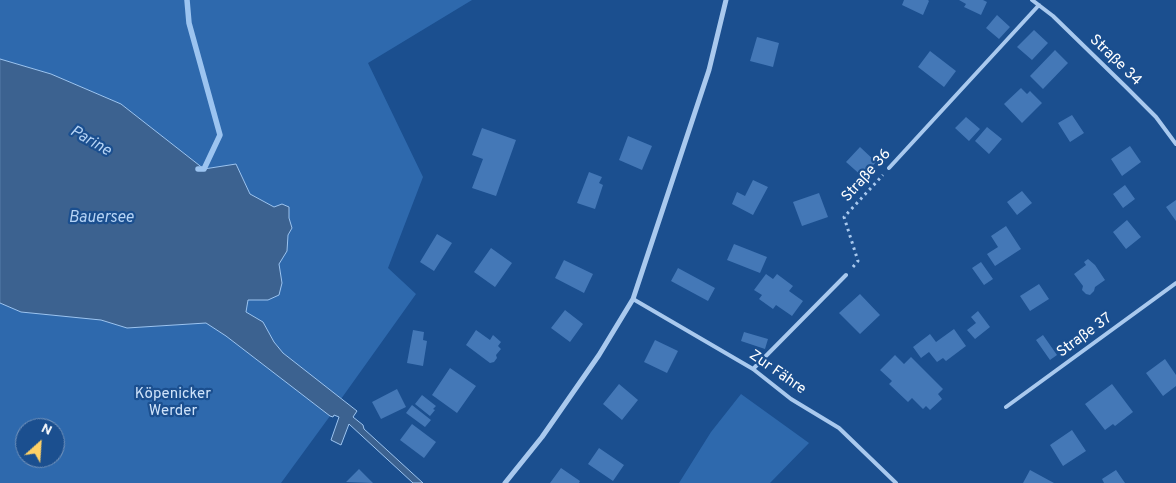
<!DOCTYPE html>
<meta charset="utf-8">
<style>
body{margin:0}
#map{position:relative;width:1176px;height:483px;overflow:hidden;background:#1b4f8f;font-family:Overpass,sans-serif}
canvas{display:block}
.north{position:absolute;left:15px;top:418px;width:50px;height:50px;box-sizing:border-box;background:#1b4f8f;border:1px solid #7695bc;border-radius:50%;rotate:26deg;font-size:14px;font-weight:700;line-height:20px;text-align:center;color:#fff}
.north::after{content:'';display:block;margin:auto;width:18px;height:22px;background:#ffd166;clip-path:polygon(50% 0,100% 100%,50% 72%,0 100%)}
</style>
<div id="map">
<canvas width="1176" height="483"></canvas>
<div class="north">N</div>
</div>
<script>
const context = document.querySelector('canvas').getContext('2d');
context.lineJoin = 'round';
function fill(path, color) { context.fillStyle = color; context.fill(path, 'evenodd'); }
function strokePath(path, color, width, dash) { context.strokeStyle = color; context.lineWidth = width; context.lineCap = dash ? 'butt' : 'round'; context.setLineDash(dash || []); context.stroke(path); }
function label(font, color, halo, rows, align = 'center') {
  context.font = font + ' Overpass,sans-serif'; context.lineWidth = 4.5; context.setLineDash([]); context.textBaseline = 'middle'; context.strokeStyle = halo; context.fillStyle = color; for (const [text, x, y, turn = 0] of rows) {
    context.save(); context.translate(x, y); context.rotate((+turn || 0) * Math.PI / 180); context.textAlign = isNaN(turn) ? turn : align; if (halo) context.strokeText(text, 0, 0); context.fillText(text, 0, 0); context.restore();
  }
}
const green = new Path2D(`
 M0,0H472L368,63L423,177L388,268L416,294L341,399L283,353L274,342L263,322L246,312L248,300H268L282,283L279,264L287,251L288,235L292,228L289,218L274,207L250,194L236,164L204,169L121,104L51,74L0,59Z
 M0,303L21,312L101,320L127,328L206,323L226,336L330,416L281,483H0ZM25,428H55V458H25Z
 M741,394L809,443L770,483H679L711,432Z`);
const water = new Path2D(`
 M0,59L51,74L121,104L204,169L236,164L250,194L274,207L282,204L289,207V218L292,228L288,235L287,251L279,264L282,283L279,295L268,300H248L246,312L263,322L274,342L283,353L357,411L353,417L363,425L364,429L423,483H413L349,424L341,445L331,440L339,417L334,415L333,417L330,416L226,336L206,323L127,328L101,320L21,312L0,303Z`);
const stream = new Path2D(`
 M187,0L189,23L220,135L204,169H198`);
const building = new Path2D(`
 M904,0H928L929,1L923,15L902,5Z
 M959,0H983L987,2L981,15L964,7L966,4Z
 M997,15L1010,27L999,39L986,28Z
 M1034,30L1048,43L1032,60L1017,47Z
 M757,37L779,43L773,67L750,61Z
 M1055,50L1068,63L1043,89L1030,76Z
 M930,51L956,71L944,87L918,67Z
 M1021,88L1027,94L1030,91L1042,103L1022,123L1004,104Z
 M1072,115L1084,133L1070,142L1058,123Z
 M966,117L980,129L969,141L955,128Z
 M987,127L1002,139L989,154L975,141Z
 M482,128L516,140L496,196L472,188L483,159L472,155Z
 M628,136L652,146L642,170L619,160Z
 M1130,146L1141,162L1122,176L1111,159Z
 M860,147L876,162L863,177L846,162Z
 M589,172L602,177L599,183L603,185L595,209L577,203Z
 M753,180L768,187L753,215L732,204L737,192L745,196Z
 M1125,185L1135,199L1123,208L1113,194Z
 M1022,191L1032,203L1017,215L1007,202Z
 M819,193L828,217L802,226L793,202Z
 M1176,200V221L1166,207Z
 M1127,220L1141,237L1126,249L1113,232Z
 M1006,226L1021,249L995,266L987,254L998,247L991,236Z
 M437,234L452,243L434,271L420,262Z
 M734,244L767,257L760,273L727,260Z
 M491,248L512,263L495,287L474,272Z
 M1088,259L1095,265L1105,280L1095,287L1094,291L1090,295L1086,294L1082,290L1083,286L1074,274L1086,265L1084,262Z
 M564,260L593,274L584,293L555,278Z
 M981,262L993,279L984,285L972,268Z
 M678,268L715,288L708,301L671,281Z
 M766,274L773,279L777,274L793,286L789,291L803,301L792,316L776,305L773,309L759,299L762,295L754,290Z
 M1039,284L1049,299L1030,311L1020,296Z
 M860,294L880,315L860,334L839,313Z
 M565,310L583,324L570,342L551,328Z
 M978,311L990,327L975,339L967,330L976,323L971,317Z
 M954,329L966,346L946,361L943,358L937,362L929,352L921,358L913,347L930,334L936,342Z
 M413,330L424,332L423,340L427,341L423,366L407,363Z
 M476,330L490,340L493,335L501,342L498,346L501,349L496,355L497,358L494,362L490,363L466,345Z
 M744,332L768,339L765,349L741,341Z
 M1043,335L1057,355L1050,360L1036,340Z
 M655,340L678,351L667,373L644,362Z
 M895,355L904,364L911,357L943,389L938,394L942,399L930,410L926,406L923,409L912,398L908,402L889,384L892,381L880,370Z
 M1165,359L1176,375V386L1163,396L1146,373Z
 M450,368L476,386L457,413L432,395Z
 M619,384L638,400L622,420L603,404Z
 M1112,384L1133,412L1115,426L1113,424L1105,430L1085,404Z
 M397,389L406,407L381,419L372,402Z
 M422,395L436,406L433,409L435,410L430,416L415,404Z
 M412,405L431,420L425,427L406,413Z
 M412,424L436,442L424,458L400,440Z
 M1072,430L1086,451L1063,466L1050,445Z
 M599,448L624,465L613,481L588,464Z
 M561,468L580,481L579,483H550Z
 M359,469L373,483L346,482Z
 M1030,470L1054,483H1023Z
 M1116,470L1125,483H1104L1102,479Z`);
const path = new Path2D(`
 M853,267L858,261L844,217L883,175`);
const service = new Path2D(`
 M1032,0L1053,16L1127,88L1156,117L1176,144
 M889,168L1039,5
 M633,299L753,369L791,399L839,428L896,483
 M753,369L846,275
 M1006,407L1176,283`);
const minor = new Path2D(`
 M505,483L542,437L599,355L633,299L709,70L726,0`);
const streetNames = [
 ["Straße 34",1115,61,44],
 ["Straße 36",867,176,-48],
 ["Straße 37",1085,336,-36],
 ["Zur Fähre",777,373,35]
];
const parkNames = [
 ["Köpenicker",173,395],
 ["Werder",173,412]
];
const waterNames = [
 ["Parine",90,142,30],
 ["Bauersee",101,219]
];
fill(green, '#2e69ad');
fill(water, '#3c6290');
strokePath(water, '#9cc4f0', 1);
strokePath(stream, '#9cc4f0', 5.5);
fill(building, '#4478b7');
strokePath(path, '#a9c9ee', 3, [2.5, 4]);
strokePath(service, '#a9c9ee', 4);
strokePath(minor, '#a9c9ee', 5);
label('15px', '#fff', '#1b4f8f', streetNames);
label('15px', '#cfe3fa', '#1b4f8f', parkNames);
label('italic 16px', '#b5d3f5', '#1b4f8f', waterNames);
</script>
